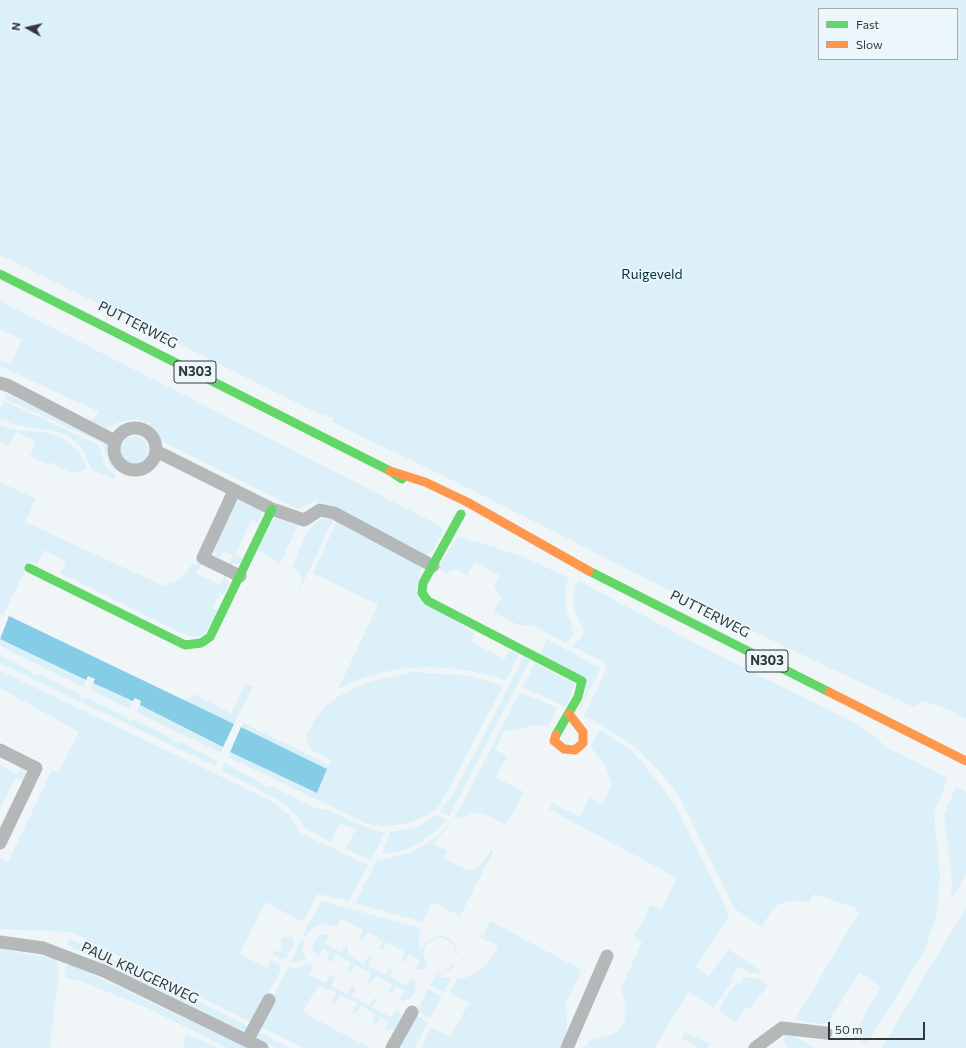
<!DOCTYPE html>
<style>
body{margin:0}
#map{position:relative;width:966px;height:1048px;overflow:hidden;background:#f0f6f8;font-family:Commissioner,sans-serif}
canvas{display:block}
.legend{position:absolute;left:818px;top:8px;width:140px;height:52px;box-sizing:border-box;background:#ecf7fc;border:1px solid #a2abae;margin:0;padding:5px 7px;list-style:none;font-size:12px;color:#34383a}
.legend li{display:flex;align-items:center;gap:8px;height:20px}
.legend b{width:20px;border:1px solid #a2abae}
.north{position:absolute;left:8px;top:8px;width:40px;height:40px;-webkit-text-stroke:3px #ecf7fc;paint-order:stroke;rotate:278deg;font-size:11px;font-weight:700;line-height:16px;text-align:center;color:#34383a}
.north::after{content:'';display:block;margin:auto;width:14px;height:18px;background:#34383a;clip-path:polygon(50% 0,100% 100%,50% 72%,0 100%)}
.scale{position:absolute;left:828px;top:1022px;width:97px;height:18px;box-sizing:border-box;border:2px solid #34383a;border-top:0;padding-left:5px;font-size:12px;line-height:14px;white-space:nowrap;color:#34383a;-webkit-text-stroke:3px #ecf7fc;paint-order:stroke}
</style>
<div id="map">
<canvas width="966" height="1048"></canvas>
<ul class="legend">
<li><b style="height:5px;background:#63d668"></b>Fast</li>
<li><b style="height:5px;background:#ff974d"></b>Slow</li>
</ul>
<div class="north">N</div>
<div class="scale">50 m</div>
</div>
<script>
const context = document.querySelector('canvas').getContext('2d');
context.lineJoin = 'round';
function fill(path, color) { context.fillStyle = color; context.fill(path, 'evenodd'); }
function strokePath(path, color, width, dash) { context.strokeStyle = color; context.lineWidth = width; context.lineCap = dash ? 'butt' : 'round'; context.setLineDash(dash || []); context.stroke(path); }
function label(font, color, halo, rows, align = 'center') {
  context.font = font + ' Commissioner,sans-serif'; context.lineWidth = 3.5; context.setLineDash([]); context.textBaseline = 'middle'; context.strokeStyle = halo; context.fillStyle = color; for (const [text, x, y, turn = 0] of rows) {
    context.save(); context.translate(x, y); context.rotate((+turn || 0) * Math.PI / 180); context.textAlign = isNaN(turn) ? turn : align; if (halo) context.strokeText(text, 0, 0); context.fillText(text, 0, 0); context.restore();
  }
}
const green = new Path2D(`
 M0,0H966V719L956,713V712L923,701L914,707C766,640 621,566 476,492C428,468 380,446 333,422L334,419L322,414L321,415L0,255ZM819,9H957V59H819Z
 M0,301L441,526L443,531L433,551L426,554L328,503L313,502L298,509L160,440C150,415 129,416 107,428L90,422L99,412L0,366V360L10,365L22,340L0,329Z
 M7,394L106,441L111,458L118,468L117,472L110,466L102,443L5,399Z
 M4,401L99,445L105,465L116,476L115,480L92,470C87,461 85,450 77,443C56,424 27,432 4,420L0,421V409Z
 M2,425C17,432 17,430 32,431C57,431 78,445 87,467C76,480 63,468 50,462L48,465L30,456L36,442L34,440L16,432L9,446L0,442V426Z
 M120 450a14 14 0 1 1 28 0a14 14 0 1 1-28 0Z
 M0,482L36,499L25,522L164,586C168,582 171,583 176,581C183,578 188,571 192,564H201L196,573L220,585L224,576L229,582L224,595L220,593L213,608L218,612L203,635L194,636L183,634L60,573L66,562L44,550L37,564L30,561L3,615L0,613Z
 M244,499L263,508L258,523L251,520L235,555L243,559L239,564H229L233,555L224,551L220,559L216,556L214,551L234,504L238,500Z
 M281,518L298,526L280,563L257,550L274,519Z
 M324,518L333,520L299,591L302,577L299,575L300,572L292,568C299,552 306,524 324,518Z
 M337,521L418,562C424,571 418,580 415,589L474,634L471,642L505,659L509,650L519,655L506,681C452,661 389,662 338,689L378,605L313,573Z
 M458,536L522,556L569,578C565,586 564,601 566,610C568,620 573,619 573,634L566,643L532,625L520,626L493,612L501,598L494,585L499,575L474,562L467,575L457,569L447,573L438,568Z
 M579,581L708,650L856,723L890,749L948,778L934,813L940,876L936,918L925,949L867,1044L853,1037L880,987L860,972L828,1023L819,1024L795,1020L859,913L855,908L814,894L809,902C782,898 775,902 762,927L735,909L680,798L662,774L630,743L584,715L606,670L604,663L601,661L572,646C593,631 580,627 575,611C573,605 574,592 575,585Z
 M0,639L86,680L83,687L0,646Z
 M547,639L600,668L598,674L579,712L587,688L540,654Z
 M0,655L33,672L32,674L36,676L38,674L80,694L79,697L84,699L85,697L127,717L126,719L130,722L132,719L174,739L173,741L176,743L178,741L217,761L215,766L0,663Z
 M524,656L530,660L449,816L440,811L453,795Z
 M535,663L575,684L566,707L523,687Z
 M0,671L270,800L289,815L300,833L368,865L349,901L318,894L304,920H298L266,902L240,954L267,968L271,960L280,965V972L252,1023L71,932L0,929V858L8,862L52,770L59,772L79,732L0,688Z
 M414,672L471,676L503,686L440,805C419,824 395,829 368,824L228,757L230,752L317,793L327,769L241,727L243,723L329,765L332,760L311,750C309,746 307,741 307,738C307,732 311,726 314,721C335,687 378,679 414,672Z
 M93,683L133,701L129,709L90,689Z
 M245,684L253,687L234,724L189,703L185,699L192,698L194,694L231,713Z
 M520,692L557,708L548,726L536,725L503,732L495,750L508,756L496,777L524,792L506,825C491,818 477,805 463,819L458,816L455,819L454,818L462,805Z
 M140,705L223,747L221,753L136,712Z
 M599,730L628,748L642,762L675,804L721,897L729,917L695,967L709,976L728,949L761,971L759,974L748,972L739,966L731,978L733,980L714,1008L688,992L654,1048H583L591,1040L613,1034L620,1029L625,1019L626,1007L621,988L642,942L634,937L651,905L661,910L677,878L549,809L552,803L580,817L590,797L602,804L612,785L605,766L591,747Z
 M224,763L264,784V786L268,788L270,786L317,809L327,810L373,830L385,832L371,861L346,849L355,830L340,823L330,842L305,828L295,814L277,799L221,770Z
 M22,764L26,770L24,781L16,777L0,809V765L17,774Z
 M956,787L966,792V874L951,900L952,882L944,814Z
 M437,815L446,820C429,838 408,855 382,853L390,832L419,826Z
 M451,822L452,823L433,843L447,851L444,859C469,871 474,878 491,850L493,852L460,916L432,902L422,922L355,903L377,860C408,856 431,846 451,822Z
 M321,901L420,928L419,939L420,951C430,930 455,930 458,955L456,954C452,925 411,938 428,966L421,970L416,969L420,960L409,954L404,962L401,961L405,952L387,942L382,951L379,949L383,941L367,932L363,941L359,939L363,930L341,919L337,927C324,921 314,925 306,937L303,935Z
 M966,908V1048H881L886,1040Z
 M490,921L582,970L566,1002L567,1031L561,1048H421L431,1027L450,1037L469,1003L450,993L457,979C477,977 490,964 498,946L478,936L484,934Z
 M325,934L329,935L325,943L342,953L346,945L349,946L346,954L364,964L368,956L372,958L368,966L386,975L389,967L393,969L390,977L406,986L411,978C419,984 416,990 411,998L404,1001L400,999L405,991L396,986L392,994L389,992L392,984L376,975L371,984L367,982L371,973L355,965L351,973L348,971L351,963L335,954L331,962L327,960L330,952L323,948L319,956L312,950C313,942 316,935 325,934Z
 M289,935L293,938L294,943L286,958L281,959L273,955L275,950L280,952L283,946L280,944L283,937L287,938Z
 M69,938L250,1027L248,1034L67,945Z
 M301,940L304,941L302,950L306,960L297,962H291Z
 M0,949L56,959L59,971L50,1048H0Z
 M309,963L313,966L309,975L325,983L330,975L335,977L331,986L347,994L352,986L356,988L352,996L369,1006L374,998L377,999L373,1008L391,1017L396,1009L399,1011L401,1017L394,1030H385L389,1021L380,1017L376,1025L372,1022L376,1015L361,1005L356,1014L352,1012L357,1003L340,995L336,1003L332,1001L336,993L319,985L302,1012L370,1048H304L258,1026L288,967L297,969Z
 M69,965H72L248,1048H227L145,1007L80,981L65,978L66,967Z
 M453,965L454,966C450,972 440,971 437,976L451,978L444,992L430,985L437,972H442Z
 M745,977L759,979L768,985L750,1009L746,1007L736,1022L718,1010L737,982L740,984Z
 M428,989L442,996L430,1018L417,1010Z
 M415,1015L428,1022L415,1048H397Z
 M783,1031L816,1048H788L785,1046Z
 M258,1032L290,1048H275L256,1039Z
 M685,1032L710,1044L709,1048H695L696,1046L682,1039Z
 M186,1034L218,1048H183Z`);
const water = new Path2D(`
 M9,616L234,724L223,747L140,705L141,701L135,698L133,701L93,683L95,679L88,676L86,680L0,639Z
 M241,727L327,769L317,793L230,752Z`);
const street = new Path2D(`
 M0,383L9,386L115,441
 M114 449a21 21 0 1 1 42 0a21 21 0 1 1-42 0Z
 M156,451L272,509L304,520L320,510L334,513L433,566
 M234,491L203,558L240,576
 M0,750L36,768L0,843
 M0,942L43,948L104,971L262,1048
 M247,1041L269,1000
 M392,1048L412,1012
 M567,1048L607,956
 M755,1048L782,1028L826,1033`);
const fast = new Path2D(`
 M0,274L390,471L402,479
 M461,514L423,583L422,593L428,601L582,681L578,697L556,735
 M29,568L185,645L201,643L210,637L272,509
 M589,571L829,692`);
const slow = new Path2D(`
 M390,471L425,482L467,502L589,571
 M829,692L966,761
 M556,735L554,741L564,749L575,750L583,743V732L569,714`);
const shields = [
 [195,372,42],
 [767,661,42]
];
const shieldNames = [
 ["N303",195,372],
 ["N303",767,661]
];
const parkNames = [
 ["Ruigeveld",652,274]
];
const streetNames = [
 ["PUTTERWEG",138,325,27],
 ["PUTTERWEG",710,614,27],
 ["PAUL KRUGERWEG",140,973,25]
];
fill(green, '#dbf0f9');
fill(water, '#85cce7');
strokePath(street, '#b5b8b9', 13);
strokePath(fast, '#63d668', 9);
strokePath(slow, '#ff974d', 9);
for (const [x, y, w] of shields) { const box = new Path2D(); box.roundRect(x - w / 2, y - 11, w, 22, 3); context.fillStyle = '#ecf7fc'; context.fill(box); strokePath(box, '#34383a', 1); }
label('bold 13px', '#34383a', null, shieldNames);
label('14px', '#002f3e', '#ecf7fc', parkNames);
label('14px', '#34383a', '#ecf7fc', streetNames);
</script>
